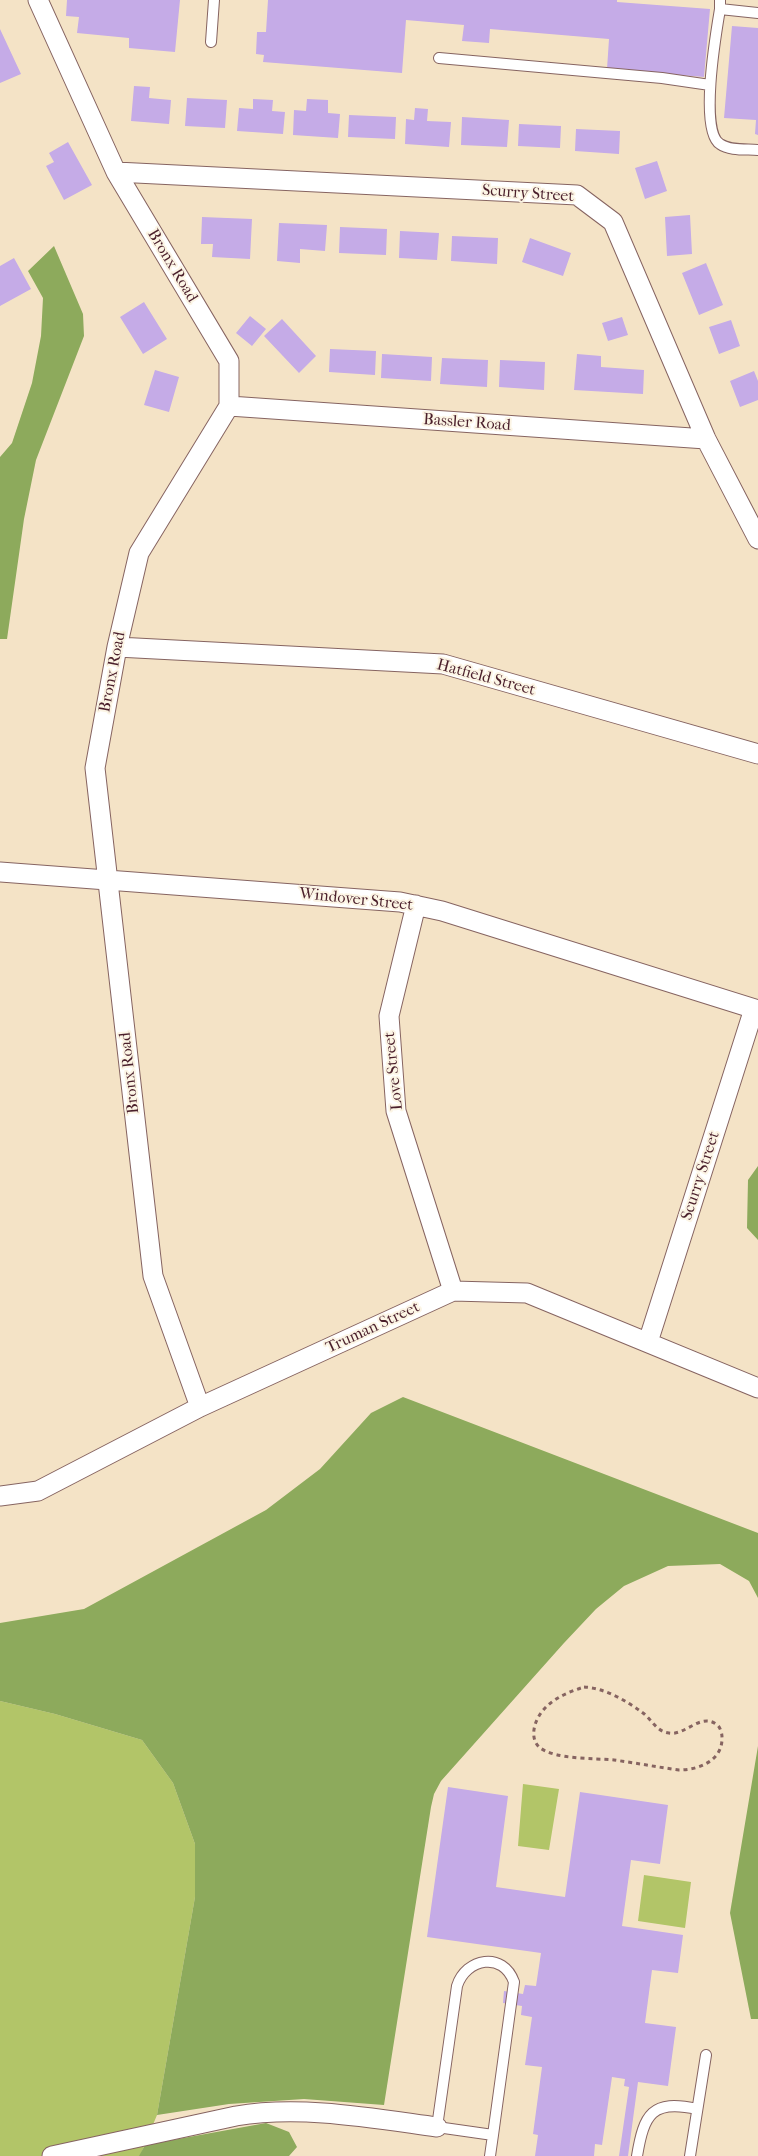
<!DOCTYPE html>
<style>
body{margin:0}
canvas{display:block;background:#f4e3c6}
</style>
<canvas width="758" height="2156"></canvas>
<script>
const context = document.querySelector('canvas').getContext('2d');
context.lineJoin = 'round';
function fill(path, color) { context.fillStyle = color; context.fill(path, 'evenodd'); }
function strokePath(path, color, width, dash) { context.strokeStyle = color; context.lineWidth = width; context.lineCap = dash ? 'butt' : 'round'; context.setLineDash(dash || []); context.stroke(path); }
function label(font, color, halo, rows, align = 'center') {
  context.font = font + ' "IM FELL French Canon",serif'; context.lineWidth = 4; context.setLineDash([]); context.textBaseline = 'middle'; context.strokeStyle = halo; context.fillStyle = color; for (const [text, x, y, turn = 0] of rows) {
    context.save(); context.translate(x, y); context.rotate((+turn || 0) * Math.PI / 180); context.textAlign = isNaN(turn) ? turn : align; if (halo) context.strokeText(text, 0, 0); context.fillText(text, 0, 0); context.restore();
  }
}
const green = new Path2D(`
 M0,1701L55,1714L142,1740L173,1783L195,1844V1897L157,2115L140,2156H0Z
 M523,1784L559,1789L549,1850L518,1846Z
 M644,1875L691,1882L685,1928L638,1921Z`);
const forest = new Path2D(`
 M54,246L83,314L84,336L36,460L24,519L7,639H0V457L12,443L32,383L41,336L43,298L28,271Z
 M758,1166V1240L747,1228L748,1180Z
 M403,1397L758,1533V1598L749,1581L720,1564L668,1566L624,1586L596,1609L564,1643L441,1781L434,1794L431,1807L384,2105L304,2099L229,2104L157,2115L195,1897V1844L173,1783L142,1740L55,1714L0,1701V1623L84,1609L266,1510L320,1469L371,1413Z
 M758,1746V2019H751L730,1913Z
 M266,2123L289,2132L297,2147L289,2156H139L145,2145Z`);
const building = new Path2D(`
 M67,0H180L175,52L129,48V38L77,33L79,17L66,16Z
 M268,0H617V2L710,9L704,77L607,69L609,39L490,29L489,43L462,41L464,25L406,20L402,73L263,62L264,55L256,54L257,32H266Z
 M732,26L758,28V135L755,134L756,120L724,118Z
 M0,29L21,74L0,83Z
 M134,86L150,87L149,98L171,100L169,124L131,121Z
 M187,98L227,100L225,128L185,126Z
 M253,99L273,100L272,111L285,112L283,134L237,131L239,108L253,109Z
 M307,99L328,100V113L340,114L338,138L293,135L294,110L306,111Z
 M415,108L428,109L427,121L451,122L449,147L405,144L406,119L414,120Z
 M349,115L396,117L395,139L348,137Z
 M462,117L509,120L507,147L461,145Z
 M519,124L561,126L560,148L518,146Z
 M576,129L620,131L619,154L575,151Z
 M68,142L92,185L64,200L46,166L54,162L49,153Z
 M657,161L667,191L645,199L635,168Z
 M690,215L692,254L667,256L665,217Z
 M202,217L252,219L250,259L212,257L213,244H201Z
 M279,223L327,225L325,251L300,249V263L277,261Z
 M340,227L387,229L386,255L339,253Z
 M400,231L439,233L437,260L399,258Z
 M452,236L498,238L497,264L451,261Z
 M530,238L571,253L563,276L522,262Z
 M14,258L31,289L0,306V266Z
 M706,263L723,305L699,315L682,273Z
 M144,302L167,339L143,354L120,317Z
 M250,316L266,329L252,346L236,333Z
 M622,317L628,335L608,341L602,323Z
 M282,319L316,356L299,373L264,336Z
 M731,320L740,346L719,354L709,327Z
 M330,349L376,351L375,375L329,372Z
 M382,354L432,357L431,381L381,378Z
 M577,354L601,356V367L644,370L643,394L574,390Z
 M442,358L488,360L487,387L440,384Z
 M500,360L545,362L544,390L499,387Z
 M155,370L179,377L169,412L144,405Z
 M754,371L758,381V400L740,407L730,381Z
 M448,1787L508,1796L496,1887L565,1897L580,1792L668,1805L660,1864L631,1860L622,1926L683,1935L678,1973L652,1970L645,2023L676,2027L668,2086L638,2082L628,2156H619L629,2087L624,2086L625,2079L612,2077L602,2145L595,2144L594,2156H535L538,2135L533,2134L542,2067L525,2065L532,2017L521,2015L522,2006L503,2003L504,1991L523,1994L525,1985L536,1986L541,1953L427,1937Z`);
const path = new Path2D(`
 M584,1687C605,1688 627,1701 643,1713C652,1720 657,1732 669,1733C685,1736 700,1713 716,1724C720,1726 722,1733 722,1737C723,1761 698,1770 679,1770C657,1767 636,1763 614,1760C594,1758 555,1760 539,1747C532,1740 533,1730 536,1722C544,1702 565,1693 584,1687Z`);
const lane = new Path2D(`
 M720,0V9L758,13
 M720,9C716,33 699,131 720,144C730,151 746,149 758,150
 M211,42L214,0
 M439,58L662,78L710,85
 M490,2156L493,2135L437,2127L457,1986C466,1958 503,1951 514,1982L493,2135
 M637,2156C644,2114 652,2099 697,2109
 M690,2156L706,2055`);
const street = new Path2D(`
 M38,0L116,172L229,361V406L139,553L117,647L95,768L153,1276L200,1407
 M116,172L577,195L613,222L706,439L758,539
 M229,406L706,439
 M117,647L443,664L758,754
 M0,872L400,902L442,911L758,1010
 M416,905L389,1016L396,1111L453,1291
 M648,1342L754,1009
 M0,1496L38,1491L200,1407L453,1291L527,1293L758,1388
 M52,2156L236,2116C301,2105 371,2118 437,2127`);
const streetNames = [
 ["Scurry Street",528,194,4],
 ["Bronx Road",172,266,59],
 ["Bassler Road",467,423,4],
 ["Bronx Road",113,672,-79],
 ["Hatfield Street",486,678,15],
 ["Windover Street",356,900,6],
 ["Love Street",394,1071,-96],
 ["Bronx Road",130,1073,-96],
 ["Scurry Street",701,1176,-72],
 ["Truman Street",373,1328,-25]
];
fill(green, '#b2c568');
fill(forest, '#8daa5c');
fill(building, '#c5abe7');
strokePath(lane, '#866461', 12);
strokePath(street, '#866461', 21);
strokePath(path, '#866461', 3, [4, 4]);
strokePath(lane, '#fff', 10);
strokePath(street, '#fff', 19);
label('16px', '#4a1f2b', '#fcf5e5', streetNames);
</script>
